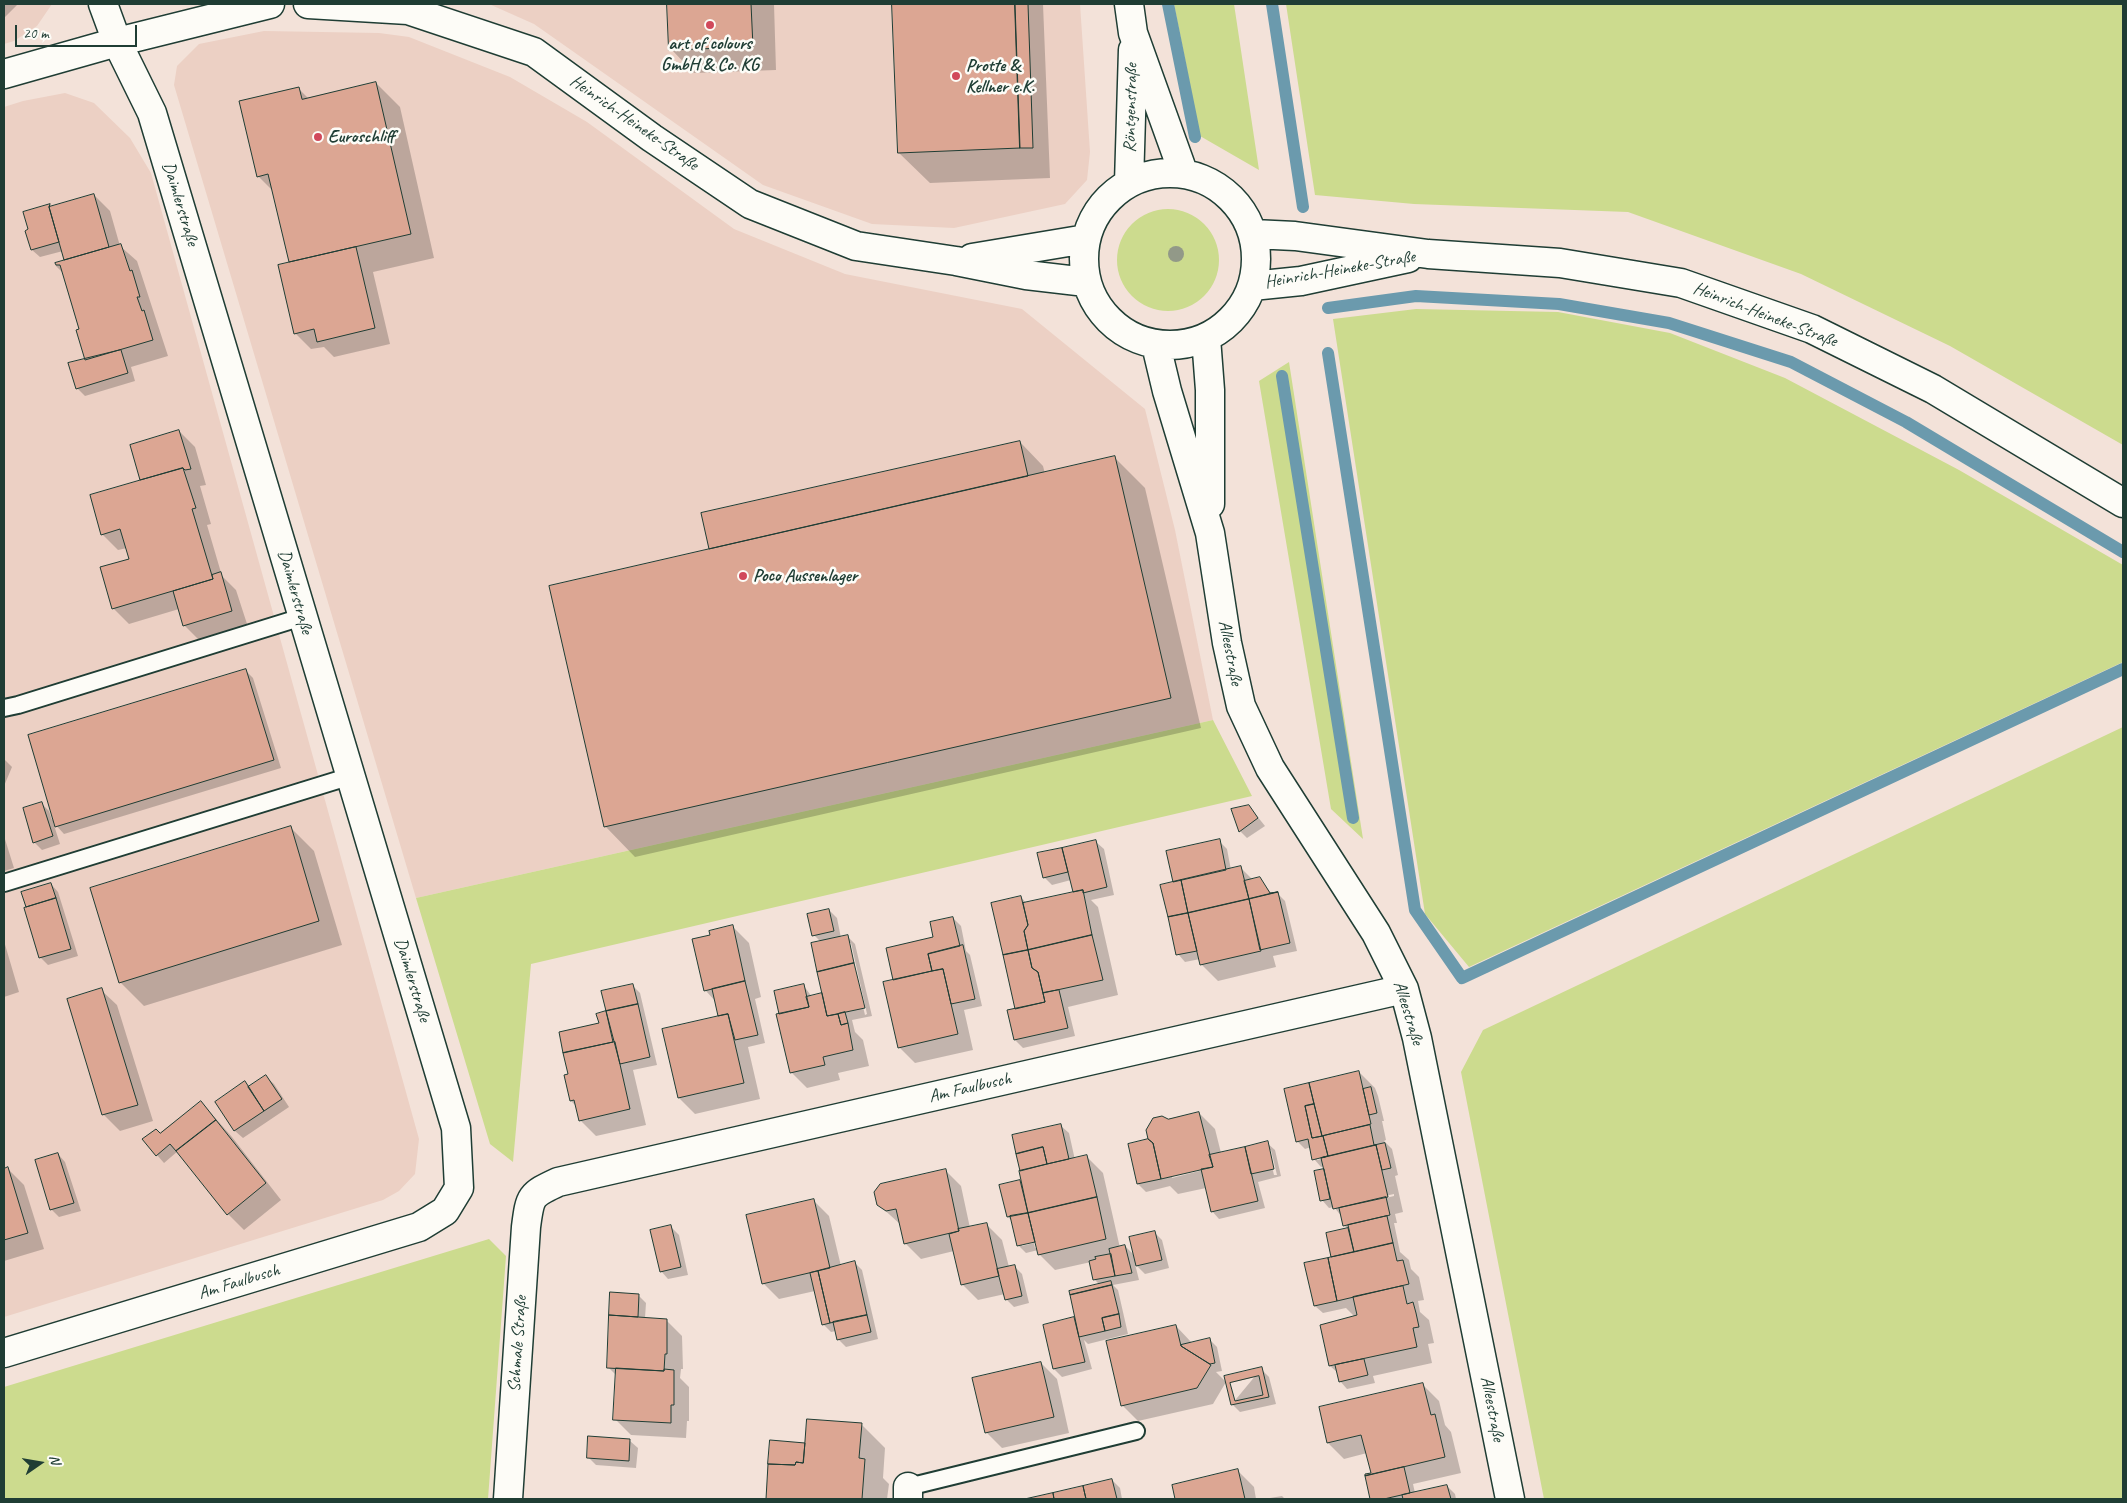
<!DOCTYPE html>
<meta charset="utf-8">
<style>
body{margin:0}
#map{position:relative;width:2127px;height:1503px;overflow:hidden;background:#f3e2d9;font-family:Caveat,sans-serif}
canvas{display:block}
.frame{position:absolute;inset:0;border:5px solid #1f3d34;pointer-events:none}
.north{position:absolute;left:15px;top:1438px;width:50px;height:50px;-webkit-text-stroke:4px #fdfcf7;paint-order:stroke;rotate:77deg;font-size:14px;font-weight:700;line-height:20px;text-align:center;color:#1f3d34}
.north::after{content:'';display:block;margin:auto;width:18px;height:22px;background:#1f3d34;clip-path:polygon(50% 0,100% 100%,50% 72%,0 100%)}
.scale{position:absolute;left:15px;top:25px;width:122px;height:22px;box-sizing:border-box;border:2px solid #1f3d34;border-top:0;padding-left:6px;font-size:15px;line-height:18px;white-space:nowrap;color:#1f3d34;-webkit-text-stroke:4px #fdfcf7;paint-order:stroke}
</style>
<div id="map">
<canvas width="2127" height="1503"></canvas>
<div class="frame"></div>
<div class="north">N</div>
<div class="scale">20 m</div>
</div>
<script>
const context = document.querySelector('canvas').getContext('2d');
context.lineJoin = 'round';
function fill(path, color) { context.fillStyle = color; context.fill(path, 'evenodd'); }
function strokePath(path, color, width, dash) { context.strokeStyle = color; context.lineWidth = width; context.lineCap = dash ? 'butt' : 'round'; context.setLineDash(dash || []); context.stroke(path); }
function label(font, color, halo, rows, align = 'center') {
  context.font = font + ' Caveat,sans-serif'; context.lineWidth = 5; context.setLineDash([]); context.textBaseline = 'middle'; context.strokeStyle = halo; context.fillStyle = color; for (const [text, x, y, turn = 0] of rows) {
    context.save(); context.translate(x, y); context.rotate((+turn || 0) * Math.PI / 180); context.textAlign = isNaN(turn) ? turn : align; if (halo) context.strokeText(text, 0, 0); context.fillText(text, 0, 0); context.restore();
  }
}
const built = new Path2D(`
 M4,4H52L37,26L14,41L4,44Z
 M489,4H1080L1090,152L1087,180L1065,204L954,228L872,224L763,185L534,24Z
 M264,31L379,33L409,37L510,77L587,122L734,229L845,274L1022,309L1145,409L1175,530L1213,720L416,898L174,85L177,66L199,44Z
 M65,93L94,103L130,138L151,173L419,1139L415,1174L399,1191L383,1200L4,1317V107L23,101Z`);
const green = new Path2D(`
 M1174,4H1234L1259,170L1200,136Z
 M1286,4H2123V445L1950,346L1801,274L1628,212L1414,204L1315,195Z
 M1117 260a51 51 0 1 1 102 0a51 51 0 1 1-102 0Z
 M1416,309L1558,312L1670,333L1785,378L1959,470L2123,565V662L1469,967L1425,914L1333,319Z
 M1289,362L1363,839L1331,809L1259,381Z
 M1213,720L1252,796L531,964L513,1162L490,1144L416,898Z
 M2123,727V1499H1544L1461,1072L1483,1030Z
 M489,1239L506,1256L488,1499H4V1387Z`);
const shadow = new Path2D(`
 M4,4H18L4,18Z
 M669,4H774L776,70L694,73L671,49Z
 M893,4H1043L1050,178L930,183L899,153Z
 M376,83L400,107L434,258L373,272L390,344L334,357L324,347L311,349L295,333L292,263L274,192L258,176L298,88L309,99Z
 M94,195L110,211L120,246L137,261L168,356L131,367L135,381L85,396L77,388L86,360L80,330L64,274L55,265L66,261L63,251L40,257L32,250L27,231L30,230L25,213L50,205L52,208Z
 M179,431L195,447L206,485L200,486L211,524L207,525L222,576L236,590L248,627L200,641L184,625L179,609L129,624L113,608L131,560L127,548L118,550L102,534L142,481L131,445Z
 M1020,442L1043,466L1045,474L1115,458L1145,488L1201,728L635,857L605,826L711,550L702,514Z
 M245,670L253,678L281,768L64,834L53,822L60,844L42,850L34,842L42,804L49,811L52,820L54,819Z
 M4,759L12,767L4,786Z
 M1249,806L1265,826L1247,838L1240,831Z
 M290,827L314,851L342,945L144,1006L120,982Z
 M4,836L14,868L4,871Z
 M1219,841L1227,849L1231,870L1241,868L1253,880L1259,879L1272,894L1277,893L1285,901L1297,951L1273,956L1276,967L1218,981L1202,965L1200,959L1185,962L1178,954L1174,883Z
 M1096,842L1104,849L1114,895L1091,900L1098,907L1118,995L1068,1007L1075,1036L1023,1048L1015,1040L1021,897L1027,904L1074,893L1071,880L1052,885L1044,877L1039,854Z
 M51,884L58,892L78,956L48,965L40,957L22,893Z
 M829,910L837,918L841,938L847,936L855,944L872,1016L852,1020L855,1032L863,1040L869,1066L838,1073L840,1080L807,1088L791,1072L804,986L812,997H824L821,942L814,935ZM848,943H851L867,1014L865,1015Z
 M953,918L961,926L966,951L970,955L982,1006L964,1010L973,1050L915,1063L899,1047L895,981Z
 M733,927L749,943L761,997L755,999L765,1043L748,1047L760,1099L695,1114L679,1098L664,1030L720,1017L716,1002L706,991L712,935Z
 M4,941L19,992L4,997Z
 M632,985L640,993L657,1065L633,1070L646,1125L596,1136L580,1120L576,1106L571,1101L565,1076L569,1075L564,1053L600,1024L597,1015L608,1012Z
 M101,990L117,1005L153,1121L120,1131L104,1115L68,1000Z
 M1359,1072L1375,1088L1378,1096L1384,1121H1382L1386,1140L1384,1141L1392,1149L1398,1175L1395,1176L1403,1212L1395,1214L1397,1223H1394L1400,1252L1409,1260L1411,1269L1419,1277L1424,1300L1418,1301L1420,1312L1429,1320L1434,1343L1428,1344L1432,1363L1373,1376L1375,1383L1347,1389L1340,1381L1338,1373L1330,1366L1355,1317L1346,1308L1323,1313L1315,1306L1333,1258L1327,1234L1348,1229L1344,1225L1342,1217L1334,1207L1329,1208L1322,1200L1324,1166L1321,1167L1314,1159L1311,1147L1305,1149L1297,1141L1286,1090ZM1327,1155V1158L1317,1160V1158ZM1394,1194V1196L1344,1208V1205Z
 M266,1077L274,1084L289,1107L243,1138L235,1131L216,1102L250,1088Z
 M201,1102L232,1137L281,1200L244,1230L228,1214L178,1151L164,1163L157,1155L160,1135Z
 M1199,1113L1215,1129L1221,1153L1267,1143L1275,1150L1281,1176L1258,1182L1265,1208L1219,1219L1212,1211L1206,1188L1178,1194L1170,1186L1146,1192L1138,1184L1129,1145L1150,1140L1167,1121ZM1268,1150H1271L1277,1175H1274ZM1207,1167V1169L1172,1178V1175Z
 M1061,1126L1069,1133L1075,1160L1087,1157L1103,1173L1120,1248L1125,1246L1135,1256L1155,1233L1162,1240L1169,1268L1145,1274L1135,1264L1139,1280L1113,1285L1118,1290L1128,1334L1088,1344L1084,1340L1092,1369L1062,1377L1054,1369L1044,1326L1073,1319L1078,1323L1100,1285L1094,1279L1091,1262L1055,1270L1039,1254L1038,1250L1026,1253L1018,1245L1012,1221L1008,1217L1020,1181L1023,1185L1020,1172ZM1021,1189H1024L1037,1248H1035L1034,1243L1022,1246Z
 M58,1154L65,1162L81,1211L59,1217L51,1209Z
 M8,1169L24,1185L44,1249L4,1261V1170Z
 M945,1170L961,1186L970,1228L986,1224L1002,1240L1009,1267L1014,1266L1022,1274L1029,1303L1014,1307L1006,1299L1005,1294L978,1300L962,1284L954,1251L921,1259L905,1243L901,1225L879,1205Z
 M813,1200L829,1216L841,1266L854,1262L862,1270L878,1339L846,1347L838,1339L836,1331L831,1332L823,1324L815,1291L779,1299L763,1283Z
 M671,1227L679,1235L688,1275L668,1279L661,1271Z
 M612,1294L638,1295L646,1303L645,1318L666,1320L682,1336L683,1369H681L680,1378L689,1387V1421H687L686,1438L631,1435L615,1419L617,1376L608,1367Z
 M1176,1326L1192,1343L1209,1339L1217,1347L1222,1371L1216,1372L1226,1382L1213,1404L1138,1421L1122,1405Z
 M1041,1363L1057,1379L1069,1433L1002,1448L986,1432Z
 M1261,1369L1269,1377L1276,1404L1240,1412L1232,1404Z
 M1423,1385L1439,1401L1445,1425L1451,1432L1461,1473L1413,1484L1415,1493L1447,1486L1455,1494L1456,1499H1371L1367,1477L1373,1475L1367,1453L1344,1459L1328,1443Z
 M861,1424L885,1448L883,1478L889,1484L887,1499L767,1498L806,1444Z
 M630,1441L638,1448L636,1468L596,1465L588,1457Z
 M1238,1471L1254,1487L1256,1499H1176L1173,1486Z
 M1112,1480L1120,1488L1122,1499H1030Z
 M1282,1496L1285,1499H1270V1498Z`);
const stream = new Path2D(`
 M1168,4L1195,137
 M1272,4L1303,207
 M1328,308L1416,296L1559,304L1669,323L1791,362L1906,422L2123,552
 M1328,353L1415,910L1462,978L2123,669
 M1282,376L1353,818`);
const building = new Path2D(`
 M667,4H751L753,47L669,50Z
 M892,4H1015L1020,148L898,153Z
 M1015,4H1028L1033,148H1020Z
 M376,82L411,234L289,262L268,174L257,177L239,101L299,87L302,99Z
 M94,194L109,247L64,260L49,207Z
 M50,204L49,207L59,242L31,250L25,231L28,229L23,212Z
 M121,244L130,271L132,270L140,297H137L142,311L144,310L153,340L85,360L76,330L79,329L60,265H56L55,263Z
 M356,247L375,328L317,342L314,329L294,334L278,265Z
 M121,350L128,373L76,389L68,363Z
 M179,430L191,469L185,470L183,468L140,480L130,445Z
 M1020,441L1028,476L709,549L701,513Z
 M1115,456L1171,698L604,827L549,586Z
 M183,468L196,508L192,509L213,579L112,609L100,567L129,559L120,529L101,535L90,495Z
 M221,572L232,611L183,626L173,591L213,579L212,575Z
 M246,669L274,760L55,827L28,735Z
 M42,802L53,836L33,843L23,808Z
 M1249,805L1258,818L1239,832L1231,809Z
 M291,826L319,921L119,983L90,888Z
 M1220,839L1226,870L1173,882L1166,851Z
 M1096,840L1107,887L1083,893V890L1073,892L1062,848Z
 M1062,848L1068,872L1043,878L1037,853Z
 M1241,866L1249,899L1188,913L1181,880Z
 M1260,877L1270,893L1278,892L1249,899L1244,881Z
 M1181,880L1188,913L1168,917L1160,885Z
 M51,883L56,898L26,907L21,892Z
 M1083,890L1092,935L1028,950L1024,931L1028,925L1023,903Z
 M1278,892L1290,943L1260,950L1249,899Z
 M1021,896L1028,925L1024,931L1028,950L1003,955L991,903Z
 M56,898L71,949L39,958L24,908Z
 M1249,899L1261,951L1200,965L1188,913Z
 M829,909L834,931L812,936L807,914Z
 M1188,913L1197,951L1176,955L1168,917Z
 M953,917L960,946L928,954L932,971L893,980L886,948L933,937L930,922Z
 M733,925L745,981L704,991L692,939L710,935L709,931Z
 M848,935L854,963L817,972L811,943Z
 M1092,935L1103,980L1043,993L1038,972L1032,968L1028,950Z
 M963,945L975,999L951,1004L943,969L932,971L928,954Z
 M1028,950L1032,968L1038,972L1045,1002L1015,1009L1003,955Z
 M854,963L865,1008L827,1016L817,972Z
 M943,969L958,1034L898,1048L883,982Z
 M745,981L758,1035L735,1040L728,1014L718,1016L712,989Z
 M633,984L638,1004L606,1011L601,991Z
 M804,984L809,1007L779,1014L774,991Z
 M102,988L138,1105L102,1115L67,999Z
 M1059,990L1068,1028L1014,1040L1007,1010L1045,1002L1043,993Z
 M822,993L827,1016L838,1014L841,1025L848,1023L853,1050L823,1057L825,1065L790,1073L776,1014L809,1007L806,997Z
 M638,1004L650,1057L620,1064L606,1011Z
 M606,1011L613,1042L563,1053L559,1032L599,1023L596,1014Z
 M845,1012L848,1023L841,1025L838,1014Z
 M728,1014L744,1083L678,1098L662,1029Z
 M615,1042L630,1109L579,1121L574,1100L570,1101L564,1075L568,1074L563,1053Z
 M1359,1071L1371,1124L1322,1136L1309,1083Z
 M266,1075L282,1099L264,1111L248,1087Z
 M245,1081L264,1111L234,1131L215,1102Z
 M1309,1083L1314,1104L1305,1106L1312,1138L1323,1136L1328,1156L1312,1160L1308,1139L1296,1142L1284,1089Z
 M1371,1087L1377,1113L1369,1115L1363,1089Z
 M201,1101L216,1120L176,1151L170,1144L156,1156L142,1139L156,1129L160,1133Z
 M1314,1104L1322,1136L1312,1138L1305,1106Z
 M1199,1112L1213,1167L1161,1179L1153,1143L1148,1139L1146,1130L1153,1118L1162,1116L1168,1119Z
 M216,1120L266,1183L227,1215L176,1151Z
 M1061,1124L1069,1159L1047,1164L1043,1147L1016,1154L1012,1135Z
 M1370,1125L1374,1145H1376L1321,1158L1328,1156L1323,1136Z
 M1148,1139L1153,1143L1161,1179L1137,1184L1128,1144Z
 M1268,1141L1274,1169L1251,1174L1245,1147Z
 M1385,1143L1391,1168L1382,1170L1376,1145Z
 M1376,1145L1388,1197L1333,1209L1321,1158Z
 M1043,1147L1047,1164L1020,1171L1016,1154Z
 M1245,1147L1258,1201L1211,1212L1201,1169L1213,1167L1209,1155Z
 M58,1153L74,1203L50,1210L35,1160Z
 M1087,1155L1097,1197L1028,1213L1019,1171Z
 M8,1167L28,1233L4,1240V1169Z
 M946,1169L959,1231L904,1244L896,1209L886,1211L877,1205L874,1192L880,1184Z
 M1324,1169L1330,1199L1320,1201L1314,1171Z
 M1020,1180L1028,1213L1007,1217L999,1185Z
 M1097,1197L1106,1239L1038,1255L1028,1213Z
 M1386,1197L1390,1215L1343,1226L1339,1208Z
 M814,1199L830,1268L762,1284L746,1215Z
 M1028,1213L1035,1242L1017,1246L1010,1216Z
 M1387,1216L1393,1243L1354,1252L1348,1225Z
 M987,1223L999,1276L961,1285L949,1234L959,1231L958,1229Z
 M671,1225L681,1267L660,1272L650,1230Z
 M1348,1228L1354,1252L1331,1257L1326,1233Z
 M1155,1231L1162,1260L1136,1266L1129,1237Z
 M1393,1243L1397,1261L1403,1260L1409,1284L1337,1301L1328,1258Z
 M1125,1245L1132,1273L1115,1276L1109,1249Z
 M1111,1254L1115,1276L1093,1280L1089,1261L1096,1259L1095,1257Z
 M1328,1258L1337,1301L1314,1306L1304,1263Z
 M855,1261L867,1315L830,1323L818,1271Z
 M1015,1265L1022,1296L1005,1300L997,1269Z
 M818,1271L830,1323L822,1325L810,1273Z
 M1111,1281L1112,1285L1070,1295L1069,1291Z
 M1112,1285L1119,1314L1102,1318L1105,1331L1079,1337L1070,1295Z
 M1403,1286L1407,1304L1413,1302L1416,1313L1419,1327L1413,1328L1417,1347L1329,1366L1320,1325L1357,1315L1353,1297Z
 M610,1292L639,1294L638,1317L609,1315Z
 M1119,1314L1121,1327L1105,1331L1102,1318Z
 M609,1315L667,1319V1354H665L664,1371L607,1368Z
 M867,1315L871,1332L837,1340L833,1322Z
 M1074,1317L1085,1362L1053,1369L1043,1325Z
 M1176,1325L1181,1346L1211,1365L1197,1388L1121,1406L1106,1341Z
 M1210,1338L1215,1363L1210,1364L1181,1346V1345Z
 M1364,1359L1368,1375L1339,1382L1335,1365Z
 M1041,1362L1054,1417L985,1433L972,1378Z
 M1262,1367L1269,1397L1231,1405L1224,1376Z
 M616,1368L664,1371V1369L674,1370V1405H671V1423L613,1420Z
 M1259,1376L1263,1395L1235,1401L1230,1383Z
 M1423,1383L1431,1415L1435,1414L1445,1457L1365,1476V1474L1371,1473L1361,1435L1327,1443L1319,1407Z
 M807,1419L862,1423L859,1458L865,1459L862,1499H766L768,1464L795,1465L796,1462L803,1463Z
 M588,1436L630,1439L629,1461L587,1458Z
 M770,1440L805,1443L803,1463L796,1462L795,1465L768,1464Z
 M1404,1467L1410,1493L1384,1499H1370L1365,1476Z
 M1238,1469L1245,1499H1175L1172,1485Z
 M1112,1479L1117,1499H1086L1083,1486Z
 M1447,1485L1451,1499H1403L1402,1495Z
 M1083,1486L1086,1499H1054L1053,1493Z
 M1053,1493L1054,1499H1025Z`);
const service = new Path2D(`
 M4,708L18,705L302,617
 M4,883L351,776
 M908,1487L1136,1431`);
const minor = new Path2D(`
 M308,4L408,10L534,52L652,138L750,204L856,246L956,261L1026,275L1086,282
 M1129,4L1133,33L1183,172
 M4,74L117,42L270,4
 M1084 259a86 86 0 1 1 172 0a86 86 0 1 1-172 0Z
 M1129,183L1133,50
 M1253,234L1295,236L1428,254L1560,263L1681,283L1812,329L1933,389L2123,503
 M972,258L1086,239
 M1252,286L1301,281L1408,258
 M1206,338L1210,390V504
 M1156,345L1167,391L1210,533L1227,643L1241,706L1270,768L1376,933L1404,989L1417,1038L1510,1499
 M4,1353L419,1227L445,1211L459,1188L456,1128L152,113L117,42L103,4
 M908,1487V1499
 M508,1499L526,1227C530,1196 530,1195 558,1182L1404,989`);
const trees = [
 [1176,254]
];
const markers = [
 [710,25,5,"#d1495b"],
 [956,76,5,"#d1495b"],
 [318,137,5,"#d1495b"],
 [743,576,5,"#d1495b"]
];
const poiNames = [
 ["art of colours",710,44,"center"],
 ["GmbH & Co. KG",710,65,"center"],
 ["Protte &",966,66],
 ["Kellner e.K.",966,87],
 ["Euroschliff",328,137],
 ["Poco Aussenlager",753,576]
];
const streetNames = [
 ["Röntgenstraße",1131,108,-89],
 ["Heinrich-Heineke-Straße",634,123,35],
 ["Daimlerstraße",180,204,73],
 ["Heinrich-Heineke-Straße",1340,270,-10],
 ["Heinrich-Heineke-Straße",1765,315,21],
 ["Daimlerstraße",295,592,74],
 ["Alleestraße",1230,653,79],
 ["Daimlerstraße",412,980,73],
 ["Alleestraße",1408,1013,73],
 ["Am Faulbusch",970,1088,-13],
 ["Am Faulbusch",239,1282,-17],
 ["Schmale Straße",518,1344,-86],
 ["Alleestraße",1492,1409,79]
];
fill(built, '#ecd0c4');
fill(green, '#ccdb8e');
fill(shadow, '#0003');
strokePath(stream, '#6b9aad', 12);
fill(building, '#dca693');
strokePath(building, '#1f3d34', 1);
strokePath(service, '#1f3d34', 20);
strokePath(minor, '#1f3d34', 31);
strokePath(service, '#fdfcf7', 16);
strokePath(minor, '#fdfcf7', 28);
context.fillStyle = '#929988';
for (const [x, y] of trees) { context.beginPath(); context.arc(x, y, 8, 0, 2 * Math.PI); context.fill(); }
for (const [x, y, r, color] of markers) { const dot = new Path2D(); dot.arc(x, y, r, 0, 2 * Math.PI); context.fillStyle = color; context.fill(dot); strokePath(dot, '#fdfcf7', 2); }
label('bold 18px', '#1f3d34', '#fdfcf7', poiNames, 'left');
label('18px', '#1f3d34', '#fdfcf7', streetNames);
</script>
